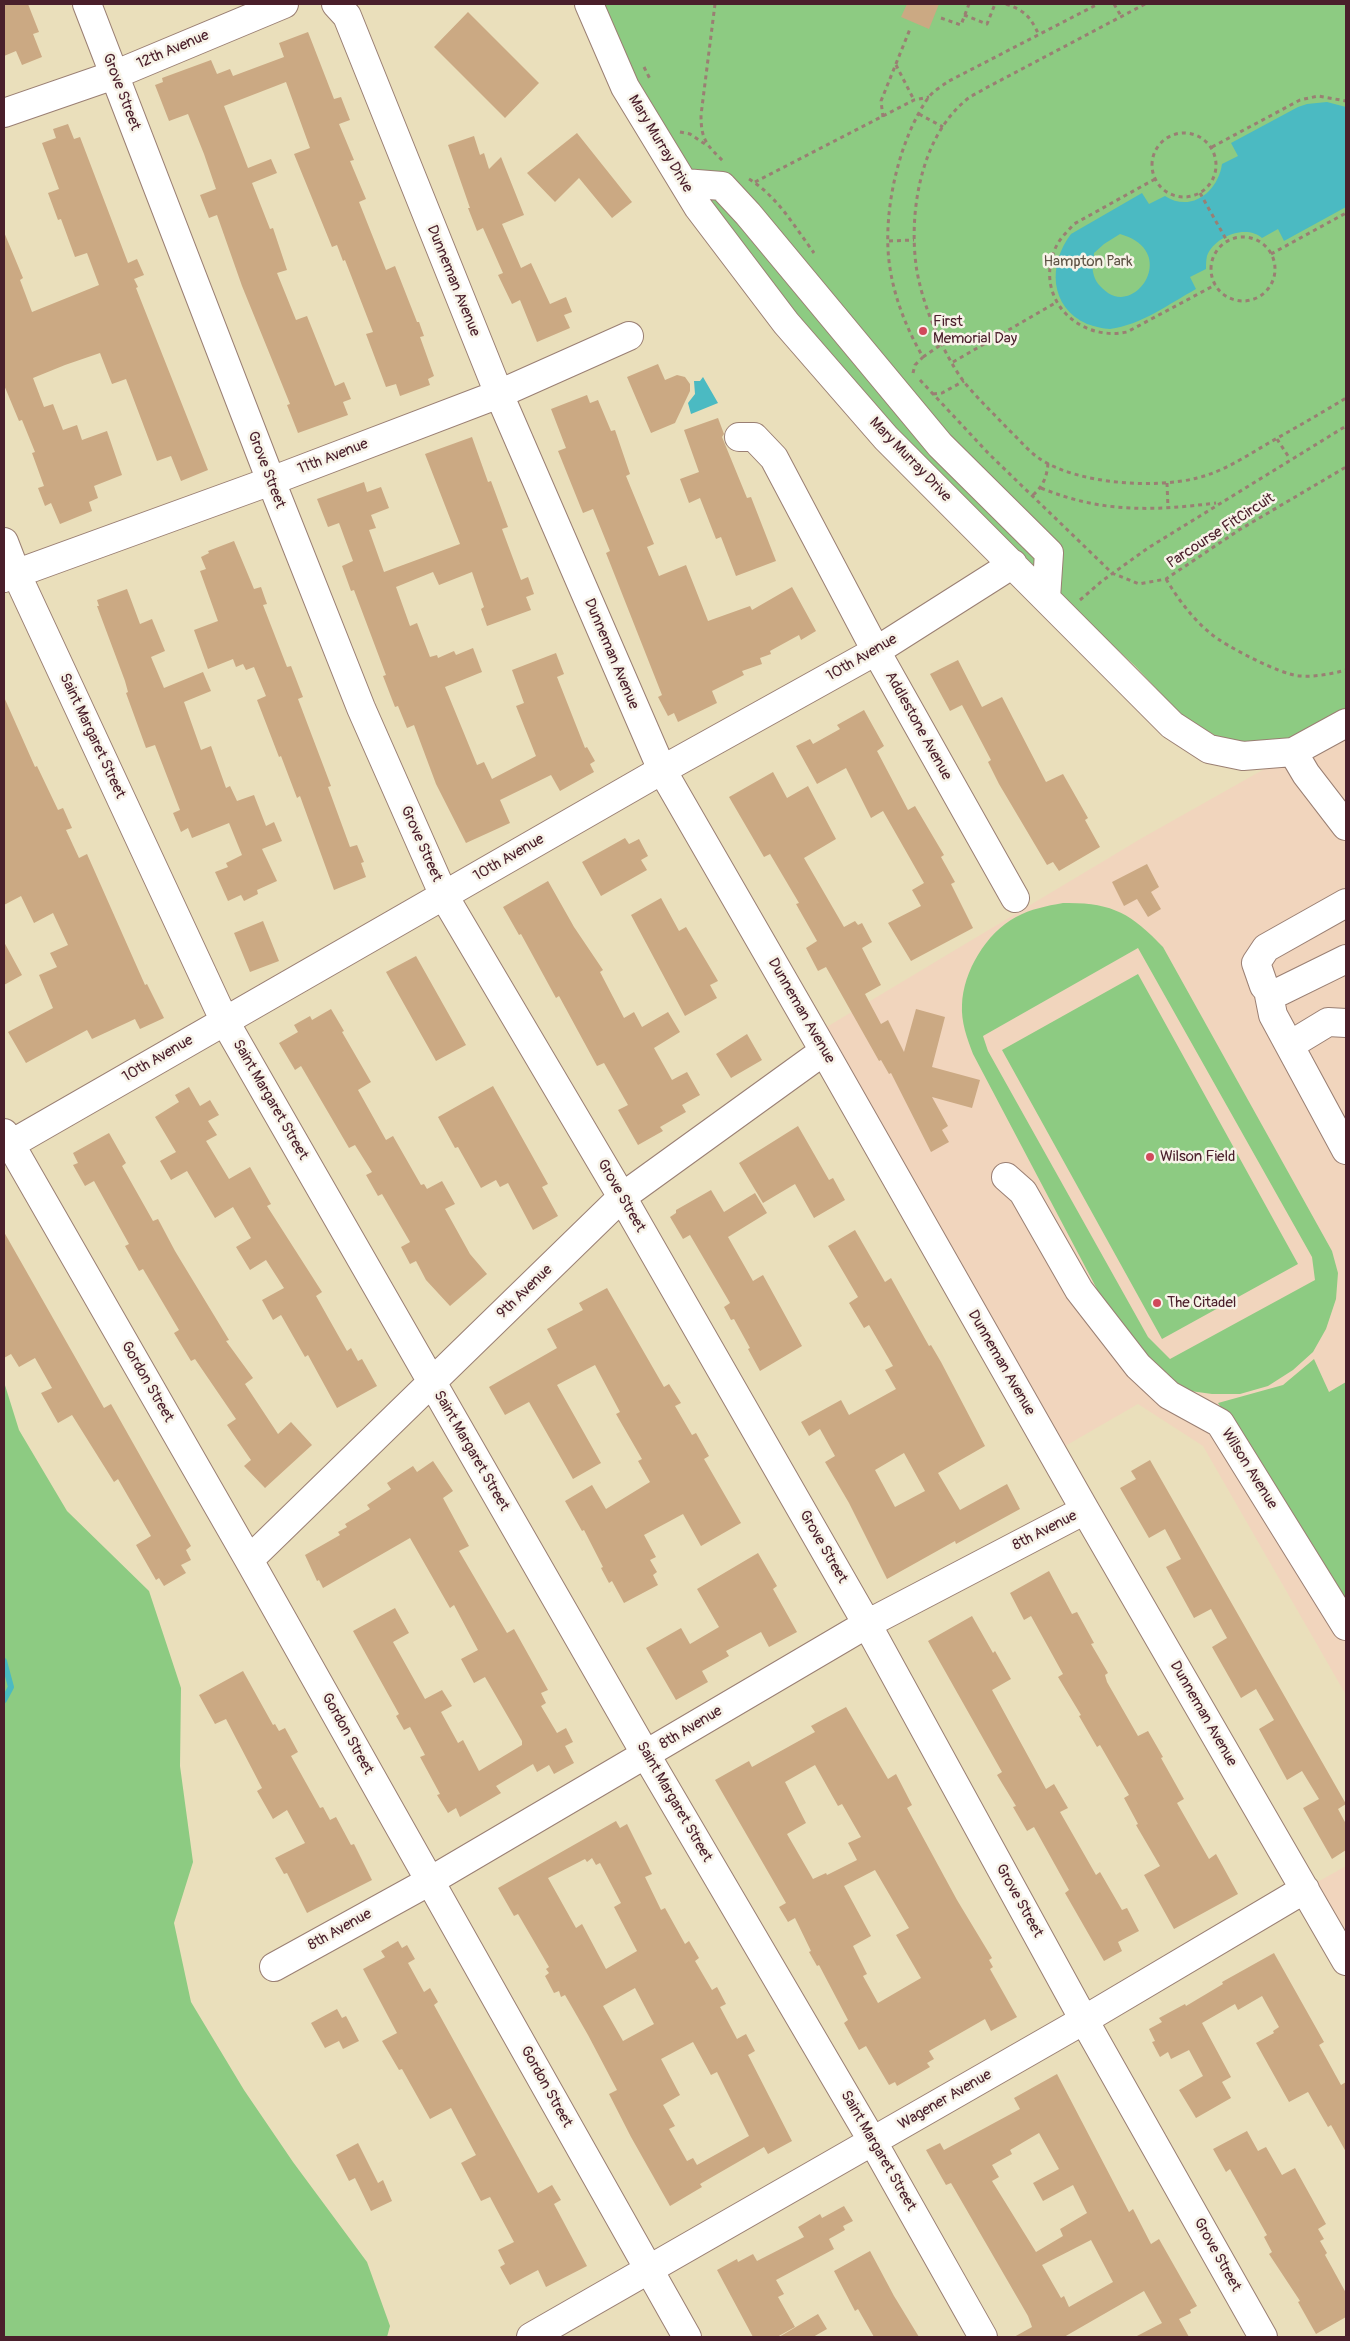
<!DOCTYPE html>
<style>
body{margin:0}
#map{position:relative;width:1350px;height:2341px;overflow:hidden;background:#eadfbb;font-family:Pangolin,sans-serif}
canvas{display:block}
.frame{position:absolute;inset:0;border:5px solid #4a1f2b;pointer-events:none}
</style>
<div id="map">
<canvas width="1350" height="2341"></canvas>
<div class="frame"></div>
</div>
<script>
const context = document.querySelector('canvas').getContext('2d');
context.lineJoin = 'round';
function fill(path, color) { context.fillStyle = color; context.fill(path, 'evenodd'); }
function strokePath(path, color, width, dash) { context.strokeStyle = color; context.lineWidth = width; context.lineCap = dash ? 'butt' : 'round'; context.setLineDash(dash || []); context.stroke(path); }
function label(font, color, halo, rows, align = 'center') {
  context.font = font + ' Pangolin,sans-serif'; context.lineWidth = 5; context.setLineDash([]); context.textBaseline = 'middle'; context.strokeStyle = halo; context.fillStyle = color; for (const [text, x, y, turn = 0] of rows) {
    context.save(); context.translate(x, y); context.rotate((+turn || 0) * Math.PI / 180); context.textAlign = isNaN(turn) ? turn : align; if (halo) context.strokeText(text, 0, 0); context.fillText(text, 0, 0); context.restore();
  }
}
const built = new Path2D(`
 M1346,723V1695L1203,1446L1138,1404L1053,1453L815,1034L1142,838Z
 M1346,1866V1961L1305,1889Z`);
const green = new Path2D(`
 M600,4H1346V710L1297,741L1251,745L1218,737L1184,718L1135,666L1072,607L846,379L728,228L675,150L639,92Z
 M1063,903C1111,902 1131,913 1163,947L1332,1251L1338,1273L1336,1299L1326,1329L1313,1352L1293,1370L1268,1386L1240,1394H1212L1183,1390L1118,1329L973,1054C967,1038 961,1022 962,1005C963,972 986,933 1016,917C1031,909 1046,906 1063,903ZM1138,948L1312,1257L1315,1280L1170,1359L1148,1337L988,1051L983,1036Z
 M1138,974L1298,1264L1162,1339L1002,1050Z
 M1314,1359L1329,1392L1346,1382V1601L1218,1403L1283,1385Z
 M4,1382L19,1430L67,1511L149,1591L181,1688L180,1766L193,1862L174,1923L191,2002L244,2090L293,2162L367,2262L390,2326L387,2337H4Z`);
const water = new Path2D(`
 M1327,102L1346,107V207L1284,241L1278,229L1262,238C1246,224 1214,237 1207,256C1206,260 1206,265 1206,269L1190,277L1196,289C1169,304 1141,325 1110,329C1103,329 1094,326 1087,324C1049,307 1048,264 1071,234L1142,193L1149,204L1165,196C1191,213 1218,192 1222,164L1238,156L1231,143L1298,107L1307,104ZM1120,234C1178,250 1139,313 1108,293C1100,287 1095,282 1093,272C1092,267 1094,259 1094,253L1104,244Z
 M703,377L718,403L691,414L688,403L695,394L694,381H700Z`);
const stream = new Path2D(`
 M4,1661L11,1687L4,1700`);
const building = new Path2D(`
 M4,4H28L39,32L33,34L42,57L22,65L16,51L4,56Z
 M907,4H939L929,29L901,17Z
 M468,12L539,83L505,118L434,47Z
 M308,32L334,99L341,97L350,120L339,124L354,160L350,161L366,199L359,202L386,270L395,266L417,322H419L424,336L420,337L434,376L428,379L430,385L400,396L396,384L386,387L366,334L373,332L345,260L343,261L337,245L332,247L294,154L310,148L286,82L224,106L248,168L271,159L277,173L252,183L270,229L273,228L287,270L277,273L296,320L307,316L335,386L344,382L351,399L343,402L348,415L298,433L287,405L290,404L242,286L217,215L209,218L200,195L216,189L204,154L188,114L169,121L155,85L163,82L162,78L211,60L217,74L230,69L233,76L284,57L279,43Z
 M68,124L74,139L80,137L128,263L137,259L144,275L134,279L138,287L136,288L208,470L181,481L171,456L157,461L126,379L112,384L100,353L65,365L33,378L44,407L53,404L63,430L77,425L82,440L107,431L122,475L94,486L98,498L89,502L92,511L60,524L51,503L45,506L38,488L44,486L32,453L35,452L22,420L19,421L4,385V232L23,278L20,280L32,312L99,285L87,253L75,257L61,219L58,220L48,193L59,189L42,143L56,138L53,129Z
 M577,133L632,202L612,218L579,178L555,202L527,173Z
 M474,136L480,155L484,153L489,169L501,157L524,215L502,224L521,268L531,263L550,304L566,297L572,312L564,315L570,328L537,342L520,300L512,304L498,275L503,273L483,228L477,231L468,208H470L448,145Z
 M658,364L665,380L677,375L685,377L690,384V391L675,423L651,433L627,377Z
 M587,395L590,403L598,400L611,431L615,430L630,474L626,476L654,544L647,547L659,576L686,565L708,621L750,606L752,610L792,587L816,631L801,640L799,635L770,651L771,654L760,658L762,664L742,671L744,675L712,691L717,703L678,722L674,713L668,716L658,697L662,695L606,553L610,551L593,509L583,513L558,451L566,448L551,409Z
 M718,418L724,434L722,437L747,498L751,497L776,561L736,576L721,537L716,539L700,498L689,503L680,479L699,472L684,430Z
 M472,437L488,482L491,481L508,527L502,529L521,580L528,577L534,594L526,597L531,610L487,626L481,609L484,607L472,572L439,585L433,572L396,587L410,626L417,623L430,657L437,655L438,658L454,651L456,655L473,648L482,672L445,687L477,765L484,762L492,779L536,756L516,706L524,703L512,670L556,653L564,674L557,677L585,748L587,747L595,761L590,764L594,772L560,791L551,775L500,800L510,823L466,843L436,784L414,725L407,728L398,706L395,707L383,676L386,675L354,590L351,591L342,566L353,561L339,523L328,527L317,499L364,482L367,492L381,487L389,508L371,515L376,528L369,530L384,572L460,544L425,454Z
 M234,541L254,589L261,587L267,604L263,605L287,667L291,666L303,697L298,699L331,786L328,787L350,847L357,845L364,862L361,863L366,877L334,890L300,796L297,798L281,756L279,757L257,700L266,696L254,667L246,670L243,664L236,667L233,659L208,669L194,630L218,621L200,571L206,569L201,557L209,553L208,551Z
 M127,589L140,624L152,619L165,651L151,657L164,688L203,672L211,691L184,702L201,750L211,746L226,788L230,786L237,801L254,795L266,826L274,822L282,841L262,849L277,881L257,890L258,894L244,901L241,895L228,901L215,872L228,867L226,863L242,855L229,823L192,838L188,828L181,832L173,813L180,810L155,745L146,748L126,693L128,692L125,681L97,606H99L97,600Z
 M958,660L982,707L1002,697L1046,782L1063,774L1088,818L1085,820L1100,847L1059,871L1053,862L1047,865L999,784L988,762L991,760L962,705L950,711L930,674Z
 M4,697L35,767L37,766L58,810L63,808L72,828L66,830L79,858L87,854L145,985L147,984L164,1018L140,1029L135,1019L92,1039L87,1030L26,1063L8,1032L53,1008L39,975L57,967L50,953L68,945L53,913L34,923L21,896L4,905Z
 M864,710L884,746L877,751L908,810L915,806L944,855L941,857L955,882L951,884L973,928L911,961L888,923L921,906L912,890L924,883L883,811L871,818L846,768L817,784L796,746L810,739L813,744L840,729L837,725Z
 M773,772L787,798L808,786L836,839L804,858L844,927L855,921L858,925L862,923L872,942L862,948L881,985L865,994L881,1024L888,1020L904,1052L916,1009L945,1017L932,1067L980,1080L972,1108L932,1097L948,1126L942,1130L949,1142L931,1152L891,1073L889,1074L881,1060L879,1061L826,967L818,971L806,948L817,941L796,904L799,903L770,854L764,857L729,797Z
 M625,838L629,844L639,839L648,856L641,860L647,870L601,896L582,862Z
 M1147,864L1159,887L1151,892L1161,909L1148,917L1137,899L1124,906L1112,882Z
 M548,881L574,927L603,970L600,972L624,1018L634,1012L642,1027L668,1012L680,1032L654,1048L672,1080L687,1072L700,1095L682,1105L686,1112L660,1127L663,1131L638,1145L618,1110L628,1105L604,1063L597,1066L559,996L556,998L521,934L519,935L503,907Z
 M661,898L679,931L686,927L718,981L710,985L717,998L685,1016L631,915Z
 M263,921L279,961L250,972L234,933Z
 M4,942L22,975L4,985Z
 M416,956L466,1045L436,1061L386,972Z
 M331,1009L344,1031L342,1032L371,1082L358,1090L386,1140L393,1136L421,1185L424,1184L427,1189L442,1181L455,1204L445,1209L470,1254L487,1274L450,1306L426,1280L416,1261L410,1264L401,1247L410,1242L382,1194L378,1196L366,1175L372,1172L355,1145L349,1148L301,1066L295,1070L279,1043L298,1032L294,1025L310,1016L312,1020Z
 M747,1034L762,1060L731,1078L716,1054Z
 M493,1086L548,1184L542,1187L558,1216L533,1230L508,1183L500,1187L496,1180L481,1188L458,1147L455,1148L438,1117Z
 M189,1087L200,1106L210,1100L219,1115L208,1121L217,1135L206,1141L229,1179L250,1167L271,1204L267,1206L322,1292L316,1296L347,1351L351,1348L358,1361L362,1359L377,1386L337,1408L308,1355L305,1357L281,1315L273,1320L262,1300L284,1288L266,1260L250,1270L236,1247L251,1238L233,1207L215,1218L187,1171L171,1180L160,1161L176,1152L155,1117L179,1102L175,1095Z
 M798,1126L829,1180L833,1178L845,1200L814,1218L795,1184L763,1203L739,1163Z
 M109,1133L126,1163L122,1166L153,1221L158,1219L175,1251L229,1340L226,1341L253,1378L245,1384L278,1434L291,1422L312,1445L265,1488L244,1466L251,1460L227,1425L236,1419L195,1359L191,1361L174,1333L179,1330L143,1269L139,1271L125,1246L129,1244L94,1181L85,1186L73,1165L78,1163L73,1153Z
 M711,1190L724,1212L755,1193L767,1213L728,1237L753,1281L763,1275L802,1346L760,1371L748,1349L750,1348L734,1319L731,1320L724,1307L730,1303L690,1235L683,1239L670,1217L676,1213V1210Z
 M855,1230L885,1282L891,1278L929,1346L931,1345L941,1362L985,1446L938,1473L960,1510L1007,1484L1020,1509L956,1544L955,1541L887,1579L849,1503L825,1462L835,1456L820,1429L809,1436L801,1422L841,1400L849,1415L896,1389L885,1370L893,1366L869,1325L864,1328L849,1303L858,1297L828,1246ZM904,1453L925,1491L895,1507L875,1470Z
 M4,1232L104,1408L111,1404L191,1546L186,1550L191,1560L181,1565L186,1573L164,1586L159,1578L156,1580L136,1545L151,1536L118,1479L114,1482L72,1415L58,1423L41,1393L52,1388L35,1358L19,1367L11,1354L4,1358Z
 M607,1288L664,1387L669,1384L681,1403L675,1406L692,1435L696,1433L709,1456L704,1459L741,1523L701,1546L683,1514L644,1535L656,1557L650,1560L657,1572L653,1575L658,1585L624,1603L612,1581L609,1583L601,1568L603,1567L584,1530L582,1531L565,1501L592,1485L606,1509L650,1482L638,1461L642,1459L616,1414L620,1412L595,1365L557,1385L601,1463L573,1479L529,1402L505,1415L489,1387L557,1348L547,1329L583,1310L579,1303Z
 M1150,1460L1346,1804L1338,1809L1346,1824V1850L1332,1859L1303,1808L1319,1799L1302,1771L1287,1780L1259,1729L1274,1720L1256,1689L1241,1698L1212,1647L1227,1638L1211,1609L1194,1618L1166,1567L1181,1559L1165,1529L1149,1538L1120,1488L1136,1479L1131,1471Z
 M433,1461L453,1491L443,1498L469,1546L459,1551L507,1633L514,1629L548,1690L541,1693L546,1703L541,1706L557,1733L566,1728L573,1742L565,1746L574,1763L554,1774L549,1765L537,1772L533,1764L496,1786L501,1793L460,1817L456,1808L448,1813L437,1795L440,1794L420,1757L425,1755L410,1727L404,1730L396,1716L399,1714L353,1631L395,1608L409,1633L393,1642L425,1699L442,1690L452,1706L441,1712L458,1743L463,1740L479,1771L522,1745V1741L485,1677L474,1683L461,1659L478,1650L454,1605L450,1608L410,1538L323,1588L319,1580L317,1581L305,1555L340,1535L338,1532L347,1527L345,1524L370,1509L367,1505L391,1489L387,1483L413,1466L417,1472Z
 M758,1553L777,1586L773,1589L797,1632L769,1647L761,1632L726,1651L729,1656L702,1671L708,1682L676,1700L646,1648L681,1628L690,1644L719,1627L697,1589Z
 M1049,1571L1072,1614L1077,1612L1094,1643L1091,1644L1108,1673L1105,1675L1107,1682L1138,1736L1148,1731L1163,1757L1161,1758L1184,1799L1177,1803L1209,1859L1216,1854L1238,1894L1174,1929L1144,1875L1160,1866L1136,1825L1138,1824L1124,1798L1129,1795L1100,1745L1097,1747L1079,1716L1081,1715L1058,1677L1063,1674L1031,1616L1024,1620L1010,1593Z
 M972,1616L993,1653L995,1651L1011,1679L992,1690L1046,1789L1054,1784L1068,1808L1060,1812L1096,1875L1100,1872L1122,1910L1127,1908L1139,1931L1118,1942L1122,1951L1104,1961L1065,1893L1069,1890L1034,1827L1027,1831L1013,1807L1016,1806L997,1775L1002,1772L928,1641Z
 M243,1671L273,1725L275,1724L279,1731L285,1728L298,1752L291,1756L320,1808L323,1807L330,1820L336,1817L351,1845L354,1844L372,1880L307,1913L287,1873L284,1874L275,1858L305,1843L287,1810L273,1819L257,1791L262,1788L226,1719L215,1724L199,1695Z
 M846,1707L888,1779L896,1774L912,1805L907,1808L957,1900L992,1958L989,1960L993,1967L990,1969L1017,2017L991,2031L985,2019L929,2051L934,2059L927,2063L930,2067L897,2086L895,2082L889,2085L866,2046L859,2050L844,2023L848,2020L819,1965L817,1966L809,1952L811,1951L795,1918L788,1922L779,1907L786,1903L715,1780L749,1761L752,1767L815,1732L811,1726ZM815,1765L838,1806L842,1804L861,1837L848,1843L857,1860L827,1875L826,1873L813,1879L787,1834L806,1823L785,1782ZM875,1870L909,1928L896,1935L921,1978L878,2003L863,1976L867,1974L853,1946L871,1936L844,1886Z
 M616,1821L620,1828L627,1824L652,1874L645,1877L661,1910L665,1908L685,1944L689,1941L699,1958L695,1961L712,1990L717,1987L726,2004L720,2007L737,2039L746,2034L755,2051L748,2055L792,2141L768,2154L764,2147L700,2184L702,2187L670,2206L631,2137L609,2094L617,2090L588,2035L565,1995L561,1997L559,1991L554,1993L545,1976L549,1973L546,1969L549,1967L518,1914L514,1916L498,1888ZM592,1858L596,1865L600,1863L621,1903L614,1907L637,1951L606,1969L582,1924L576,1928L548,1878L585,1859L587,1862ZM635,1988L654,2024L623,2041L603,2006ZM693,2042L711,2075L717,2072L749,2136L697,2165L693,2158L687,2161L669,2129L675,2126L663,2105L680,2095L661,2059Z
 M398,1941L402,1948L407,1945L415,1959L408,1963L424,1992L430,1988L438,2002L434,2005L538,2193L552,2185L561,2200L554,2204L587,2266L546,2287L538,2270L510,2285L500,2267L505,2264L498,2250L514,2242L490,2197L481,2201L461,2163L476,2155L451,2108L430,2119L402,2069L399,2070L382,2041L397,2033L363,1969L385,1957L381,1951Z
 M1274,1953L1324,2042L1319,2045L1341,2085L1346,2082V2152L1331,2125L1328,2127L1308,2092L1289,2102L1256,2043L1274,2033L1273,2031L1279,2027L1262,1996L1238,2010L1235,2004L1202,2023L1231,2077L1222,2082L1231,2098L1196,2118L1179,2090L1203,2076L1189,2050L1171,2059L1168,2052L1160,2057L1152,2042L1155,2041L1149,2029L1162,2022L1159,2018L1185,2004L1186,2006L1223,1984L1222,1982Z
 M337,2009L342,2018L346,2016L359,2041L343,2049L339,2041L325,2048L311,2023Z
 M1057,2074L1129,2212L1133,2209L1151,2244L1159,2239L1197,2306L1190,2310L1191,2313L1179,2319L1189,2337H1135L1162,2323L1144,2291L1064,2337H1014L1032,2327L1028,2316L951,2183L946,2185L926,2150L940,2143L944,2150L1020,2109L1014,2098ZM1039,2133L1059,2169L1033,2183L1043,2201L1073,2185L1087,2213L1060,2229L1063,2236L1036,2252L992,2181L999,2177L992,2165L1012,2154L1010,2150ZM1091,2240L1113,2282L1069,2307L1064,2296L1061,2298L1042,2265Z
 M1247,2131L1258,2151L1266,2147L1282,2175L1295,2168L1326,2224L1318,2229L1324,2239L1320,2241L1327,2253L1325,2255L1346,2293V2317L1316,2334L1298,2302L1300,2301L1269,2254L1272,2252L1264,2237L1267,2235L1230,2169L1226,2172L1213,2149Z
 M358,2143L378,2183L383,2180L392,2201L371,2211L355,2178L349,2181L336,2155Z
 M844,2206L853,2221L843,2226L845,2230L829,2239L834,2249L776,2280L784,2294L778,2297L795,2327L777,2337H753L717,2270L737,2259L738,2262L753,2254L757,2261L804,2237L798,2227L820,2214L822,2218Z
 M870,2251L894,2296L919,2337H874L858,2309L855,2311L834,2271Z
 M818,2314L827,2329L813,2337H779Z`);
const path = new Path2D(`
 M715,4L701,115C701,141 707,145 725,163
 M1006,4C1025,11 1030,16 1039,35
 M1114,4L1121,16
 M1145,4L984,89C978,93 970,96 965,101C921,138 909,211 916,265C921,302 942,352 964,382C978,399 994,414 1009,430C1019,439 1029,452 1040,459C1078,484 1154,489 1197,478C1222,472 1245,457 1267,444C1293,429 1320,414 1346,398
 M964,15L987,24L995,4
 M941,18L961,25L969,4
 M896,65L914,100
 M644,67L650,79
 M919,114L943,127
 M883,117L881,101L910,29
 M680,132L690,134L705,144
 M1152 165a32 32 0 1 1 64 0a32 32 0 1 1-64 0Z
 M1212,147L1300,100L1318,96L1346,101
 M749,179C777,196 795,227 814,253
 M1155,179L1074,224C1067,232 1059,239 1055,249C1034,298 1078,342 1127,332L1215,285
 M755,182L914,100L929,97
 M1200,193L1227,241
 M1211 269a32 32 0 1 1 64 0a32 32 0 1 1-64 0Z
 M889,241L914,240
 M1271,254L1346,213
 M923,357L942,344
 M953,362L1057,302
 M913,373L915,365L923,357C906,328 893,295 889,261C883,210 899,140 928,98C933,91 942,86 949,81L1098,4
 M920,380L989,454L1112,573L1139,584L1166,579L1239,530L1346,467
 M933,394L942,393L964,381
 M1277,439L1290,459
 M1167,483L1168,508
 M1041,488C1102,513 1152,511 1216,503
 M1033,495C1043,486 1047,477 1048,463
 M1166,579C1178,599 1192,618 1210,633C1225,646 1281,675 1300,676C1316,677 1331,674 1346,670
 M1080,600L1102,581L1148,548L1346,426`);
const minor = new Path2D(`
 M87,4L271,481L361,708L444,896L622,1197L867,1624L1084,2020L1263,2337
 M336,4L347,16L499,394L662,770L824,1051L1085,1510L1346,1961
 M589,4L625,87L698,207L786,323L886,438L1172,725L1209,749L1243,756L1293,752L1346,723
 M4,113L114,75L284,4
 M684,183L722,186L748,214L940,445L1049,553L1046,598
 M739,437H754L774,458L876,651L1015,898
 M4,542L16,573L224,1020L646,1755L873,2142L983,2337
 M4,578L271,481L499,394L629,336
 M1293,752L1306,774L1346,826
 M1346,903L1266,948L1256,963L1264,986L1271,993L1281,991L1346,959
 M1268,990L1273,1015L1346,1150
 M1290,1045L1328,1022L1346,1023
 M4,1133L249,1560L687,2337
 M4,1148L662,770L876,651L1013,564
 M1006,1177L1023,1192L1079,1290L1138,1366L1169,1395L1220,1423L1346,1626
 M249,1560L622,1197L824,1051
 M274,1967L430,1881L867,1624L1085,1510
 M531,2337L1084,2020L1305,1889`);
const markers = [
 [923,331,5,"#d1495b"],
 [1150,1157,5,"#d1495b"],
 [1157,1303,5,"#d1495b"]
];
const streetNames = [
 ["12th Avenue",173,50,-23],
 ["Grove Street",121,92,69],
 ["Mary Murray Drive",660,144,59],
 ["Dunneman Avenue",453,281,68],
 ["11th Avenue",333,457,-21],
 ["Mary Murray Drive",910,460,46],
 ["Grove Street",266,470,69],
 ["Parcourse FitCircuit",1221,531,-33],
 ["Dunneman Avenue",611,654,67],
 ["10th Avenue",862,658,-30],
 ["Addlestone Avenue",918,726,61],
 ["Saint Margaret Street",92,736,65],
 ["Grove Street",421,844,66],
 ["10th Avenue",509,858,-30],
 ["Dunneman Avenue",801,1011,60],
 ["10th Avenue",158,1059,-30],
 ["Saint Margaret Street",270,1100,60],
 ["Grove Street",621,1196,60],
 ["9th Avenue",525,1292,-44],
 ["Dunneman Avenue",1001,1363,60],
 ["Gordon Street",147,1382,60],
 ["Saint Margaret Street",471,1451,60],
 ["Wilson Avenue",1249,1469,58],
 ["8th Avenue",1045,1531,-27],
 ["Grove Street",823,1547,60],
 ["Dunneman Avenue",1203,1714,60],
 ["8th Avenue",691,1728,-31],
 ["Gordon Street",347,1734,61],
 ["Saint Margaret Street",674,1802,60],
 ["Grove Street",1019,1901,61],
 ["8th Avenue",340,1930,-29],
 ["Gordon Street",546,2087,61],
 ["Wagener Avenue",945,2100,-30],
 ["Saint Margaret Street",878,2151,60],
 ["Grove Street",1217,2255,61]
];
const parkNames = [
 ["Hampton Park",1088,262]
];
const poiNames = [
 ["First",933,322],
 ["Memorial Day",933,339],
 ["Wilson Field",1160,1157],
 ["The Citadel",1167,1303]
];
fill(built, '#f1d5bd');
fill(green, '#8dcb82');
fill(water, '#4bbac2');
strokePath(stream, '#4bbac2', 6);
fill(building, '#cba983');
strokePath(minor, '#9a7f73', 30);
strokePath(path, '#9a7f73', 3, [4, 4]);
strokePath(minor, '#fff', 28);
for (const [x, y, r, color] of markers) { const dot = new Path2D(); dot.arc(x, y, r, 0, 2 * Math.PI); context.fillStyle = color; context.fill(dot); strokePath(dot, '#f7f3e8', 2); }
label('15px', '#4a1f2b', '#f7f3e8', streetNames);
label('15px', '#5e5345', '#f7f3e8', parkNames);
label('15px', '#4a1f2b', '#f7f3e8', poiNames, 'left');
</script>
